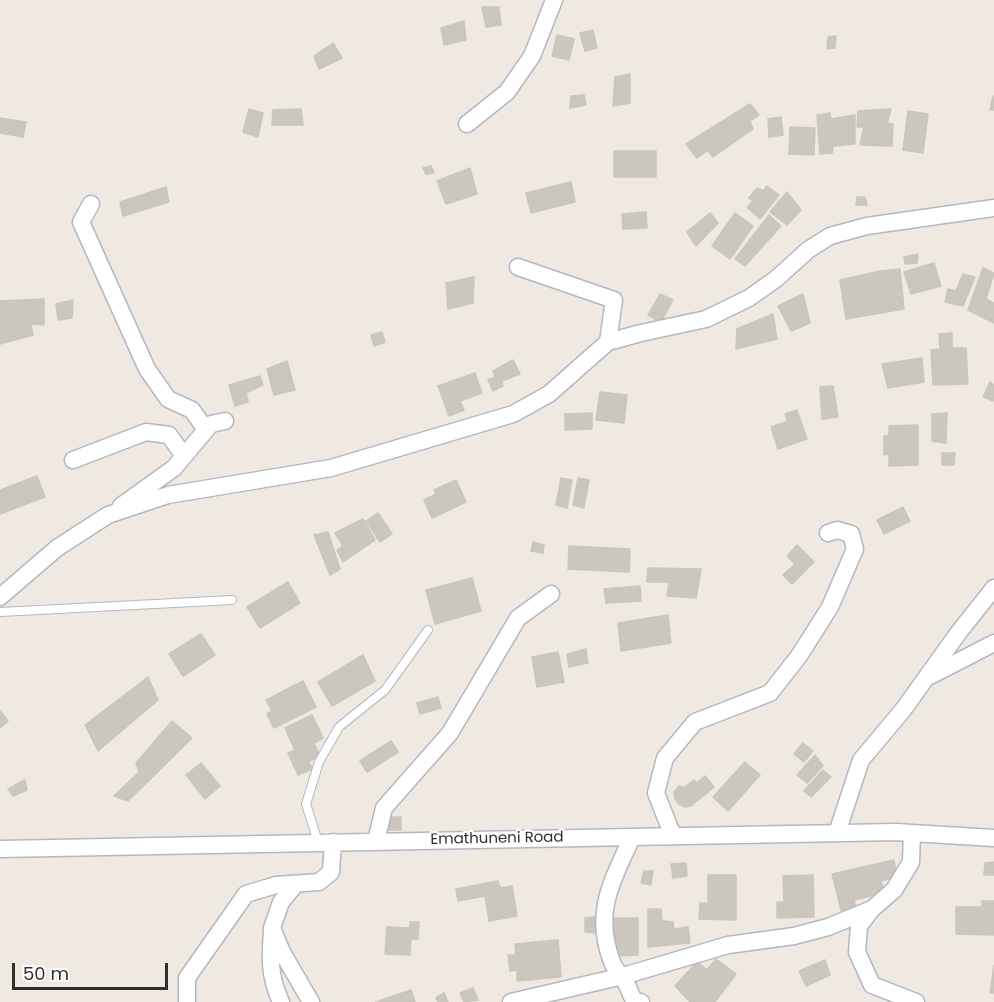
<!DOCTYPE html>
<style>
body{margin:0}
#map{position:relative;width:994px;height:1002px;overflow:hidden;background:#efe9e1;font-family:Poppins,sans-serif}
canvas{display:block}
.scale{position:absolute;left:12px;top:963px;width:156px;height:27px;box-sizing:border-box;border:3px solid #2e2e2e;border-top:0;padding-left:8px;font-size:18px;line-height:21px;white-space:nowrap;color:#2e2e2e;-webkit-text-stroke:4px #fff;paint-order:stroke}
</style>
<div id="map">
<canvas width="994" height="1002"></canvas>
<div class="scale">50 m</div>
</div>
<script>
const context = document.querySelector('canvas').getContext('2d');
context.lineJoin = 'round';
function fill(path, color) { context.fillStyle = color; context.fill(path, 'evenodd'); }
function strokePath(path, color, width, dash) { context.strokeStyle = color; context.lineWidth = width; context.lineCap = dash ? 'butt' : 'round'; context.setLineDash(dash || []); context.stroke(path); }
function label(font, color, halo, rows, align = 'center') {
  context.font = font + ' Poppins,sans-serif'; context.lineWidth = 4.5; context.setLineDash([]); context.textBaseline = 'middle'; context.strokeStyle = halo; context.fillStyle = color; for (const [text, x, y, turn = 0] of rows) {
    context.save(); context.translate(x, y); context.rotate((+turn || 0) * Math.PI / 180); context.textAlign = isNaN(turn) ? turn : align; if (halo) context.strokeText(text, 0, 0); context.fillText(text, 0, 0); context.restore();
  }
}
const building = new Path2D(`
 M482,7H499L501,25L486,27Z
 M464,21L466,40L444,45L441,28Z
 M593,30L597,48L585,51L580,33Z
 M557,35L574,39L569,60L552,56Z
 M836,36L835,48L827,49L828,37Z
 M333,43L342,58L319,69L314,56Z
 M630,74V103L613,106L615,77Z
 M584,95L586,105L570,108L571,96Z
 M993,96L994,110H990Z
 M750,104L759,115L750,121L753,129L713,157L708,150L697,158L686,144Z
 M249,109L263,113L258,137L243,132Z
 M301,109L303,125H272L273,110Z
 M891,109L887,123L893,124L892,146L860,145L864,127H857L858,111Z
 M908,111L928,114L923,153L903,150Z
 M830,113L831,119L855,115V144L833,146L832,153L820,154L817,115Z
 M781,117L783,135L769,137L768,119Z
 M0,118L26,122L23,137L0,133Z
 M790,127L815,128L814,155L789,154Z
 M614,151H656V177H614Z
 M431,166L434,173L426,174L423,168Z
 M470,168L477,194L446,204L437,181Z
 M571,182L575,202L531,213L526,193Z
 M767,186L779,195L760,219L747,207L753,201L749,198L757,188L763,191Z
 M166,187L169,202L123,216L120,202Z
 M787,192L801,210L787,225L770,212Z
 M857,197H865L867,205H856Z
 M646,212L647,228L623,229L622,214Z
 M710,213L718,223L696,246L687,232Z
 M735,213L753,226L730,259L712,246Z
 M769,215L781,226L745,266L735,259Z
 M918,254L917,263L905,264L904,257Z
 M934,263L941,286L911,294L904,272Z
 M983,268L994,273L986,299L994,303V323L968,310Z
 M900,269L904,309L846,319L840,280L880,271Z
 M963,274L975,277L963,306L945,302L948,289L956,291Z
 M474,277L473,303L448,309L446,283Z
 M660,294L673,300L661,322L648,315Z
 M803,294L810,323L791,331L778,306Z
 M44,299V325L31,324L33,335L0,344V301Z
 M73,300L72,318L58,320L56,304Z
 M773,314L777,339L736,349L737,329Z
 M382,332L385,342L374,346L371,335Z
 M952,333V348H966L968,384L933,385L931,350L940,349L939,334Z
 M922,358L924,382L888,388L882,364Z
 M513,360L520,374L502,381L503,386L493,391L488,380L495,377L493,371Z
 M287,361L295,390L274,395L267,369Z
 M475,373L482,393L460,401L464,410L449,416L438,386Z
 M260,376L263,385L246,393L248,402L235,406L229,385Z
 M990,382L994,385V401L983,397Z
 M833,386L838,417L822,419L820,387Z
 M600,392L627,395L624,423L596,420Z
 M797,410L807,439L778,449L771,427L788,421L785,414Z
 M592,413V429L565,430V414Z
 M947,413L946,443L932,441V414Z
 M918,425V465L889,466V454L884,455V436H889V426Z
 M942,453H955L954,465H942Z
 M37,476L45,497L0,514V490Z
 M561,478L572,480L567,508L556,505Z
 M578,478L589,480L584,508L573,505Z
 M456,480L466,502L432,518L424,500L436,494L434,490Z
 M903,507L910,521L884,534L877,520Z
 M378,513L392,534L380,542L366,521Z
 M363,519L375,540L343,562L337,550L343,546L335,533Z
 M328,532L340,569L330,575L314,535Z
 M533,542L544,545L543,553L531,551Z
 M797,545L814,562L792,584L783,575L795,564L787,556Z
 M569,546L630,549L629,572L568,569Z
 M648,568L701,569L696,598L667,596L669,582H647Z
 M472,578L481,611L435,624L426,590Z
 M288,582L300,603L260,628L247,607Z
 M640,586L641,601L606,603L604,589Z
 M668,615L671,643L621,651L618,623Z
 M201,634L215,655L183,676L169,654Z
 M586,649L588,663L569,667L567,654Z
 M558,652L564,682L537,687L532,657Z
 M363,655L375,681L332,706L318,682Z
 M148,677L158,700L98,751L85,725Z
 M303,681L316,707L274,728L267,714L272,711L266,700Z
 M438,697L441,708L420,714L417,703Z
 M0,711L8,721L0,728Z
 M312,715L323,738L314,743L320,756L309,761L312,769L298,775L288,753L295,750L285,728Z
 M172,721L192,738L128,801L114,796L139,772L136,763Z
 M391,741L398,752L367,772L360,761Z
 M803,743L813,751L804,762L794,754Z
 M815,755L823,766L807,783L797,775Z
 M745,762L760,775L728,811L713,797Z
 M201,763L220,786L205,799L186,775Z
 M823,770L831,777L811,797L804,791Z
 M705,776L714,787L691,806L685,807L679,804L675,799L674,792L679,786L684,788L694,780L697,783Z
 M25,780L27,790L13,796L8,789Z
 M391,817H401V830H387Z
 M894,860L897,877L881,881L884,893L854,900L857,911L842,914L832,874Z
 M994,862V875H984L985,863Z
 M686,863L687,876L673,878L671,864Z
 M644,871H653L651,885L641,883Z
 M708,875H736V920L699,919L700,903H708Z
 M813,875L814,917L777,918V902H784L783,876Z
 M498,881L500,888L512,886L517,916L489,921L485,896L458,901L456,889Z
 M982,901H994V935L956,934V907H982Z
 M648,909H661L662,921L673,922L674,929L688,927L690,943L648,947Z
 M595,917L596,933L585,932V918Z
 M612,918H638V955L615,956V934H612Z
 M410,922H419L418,939H411L410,955L385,954L387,927L410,928Z
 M558,940L561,977L517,981V970L510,971L508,955H516L515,944Z
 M716,959L736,974L715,1002H690L675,986L697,962L707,970Z
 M825,960L830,975L806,986L799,971Z
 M994,965V993H990Z
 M473,988L478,1000L464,1002L460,993Z
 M411,990L415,1002H376Z
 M444,993L448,1002H438L436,998Z`);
const service = new Path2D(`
 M0,612L232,600
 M318,842L306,804L319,762L339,727L385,690L428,630`);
const minor = new Path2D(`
 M467,124L507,92L532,56L554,0
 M91,204L81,222L147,369L168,399L192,410L206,430
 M518,267L614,300L608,342
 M73,460L146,432L169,435L184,456
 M121,506L174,468L211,424L225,421
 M0,597L57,548L108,515L168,495L331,468L513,414L549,394L608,342L641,333L706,319L749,298L776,279L808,250L830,236L867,226L994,208
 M930,676L994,643
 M837,833L861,760L903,710L959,632L994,588
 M912,833L911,862L894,890L872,909L859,926L857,952L872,985L916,1002
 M673,836L656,793L665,758L695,722L770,693L799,656L830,607L855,549L851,534L837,530L828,533
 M632,837C612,882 593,912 612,962C616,972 623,977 627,985C630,991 631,996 635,1002H641
 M376,841L384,808L450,733L518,618L551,594
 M0,849L896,832L994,838
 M296,884L281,902L272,928L282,952L311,1002
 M272,931C270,959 269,976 281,1002
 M187,1002V978L246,894L276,885L319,882L331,872L333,842
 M511,1002L623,976L728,945L794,936L828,927L872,909`);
const streetNames = [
 ["Emathuneni Road",497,839,-1]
];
fill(building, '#cbc7bf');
strokePath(building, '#cbc5ba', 1.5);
strokePath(service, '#b4b7c1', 10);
strokePath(minor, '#b4b7c1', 19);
strokePath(service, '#fff', 8);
strokePath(minor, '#fff', 16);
label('15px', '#2e2e2e', '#fff', streetNames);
</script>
